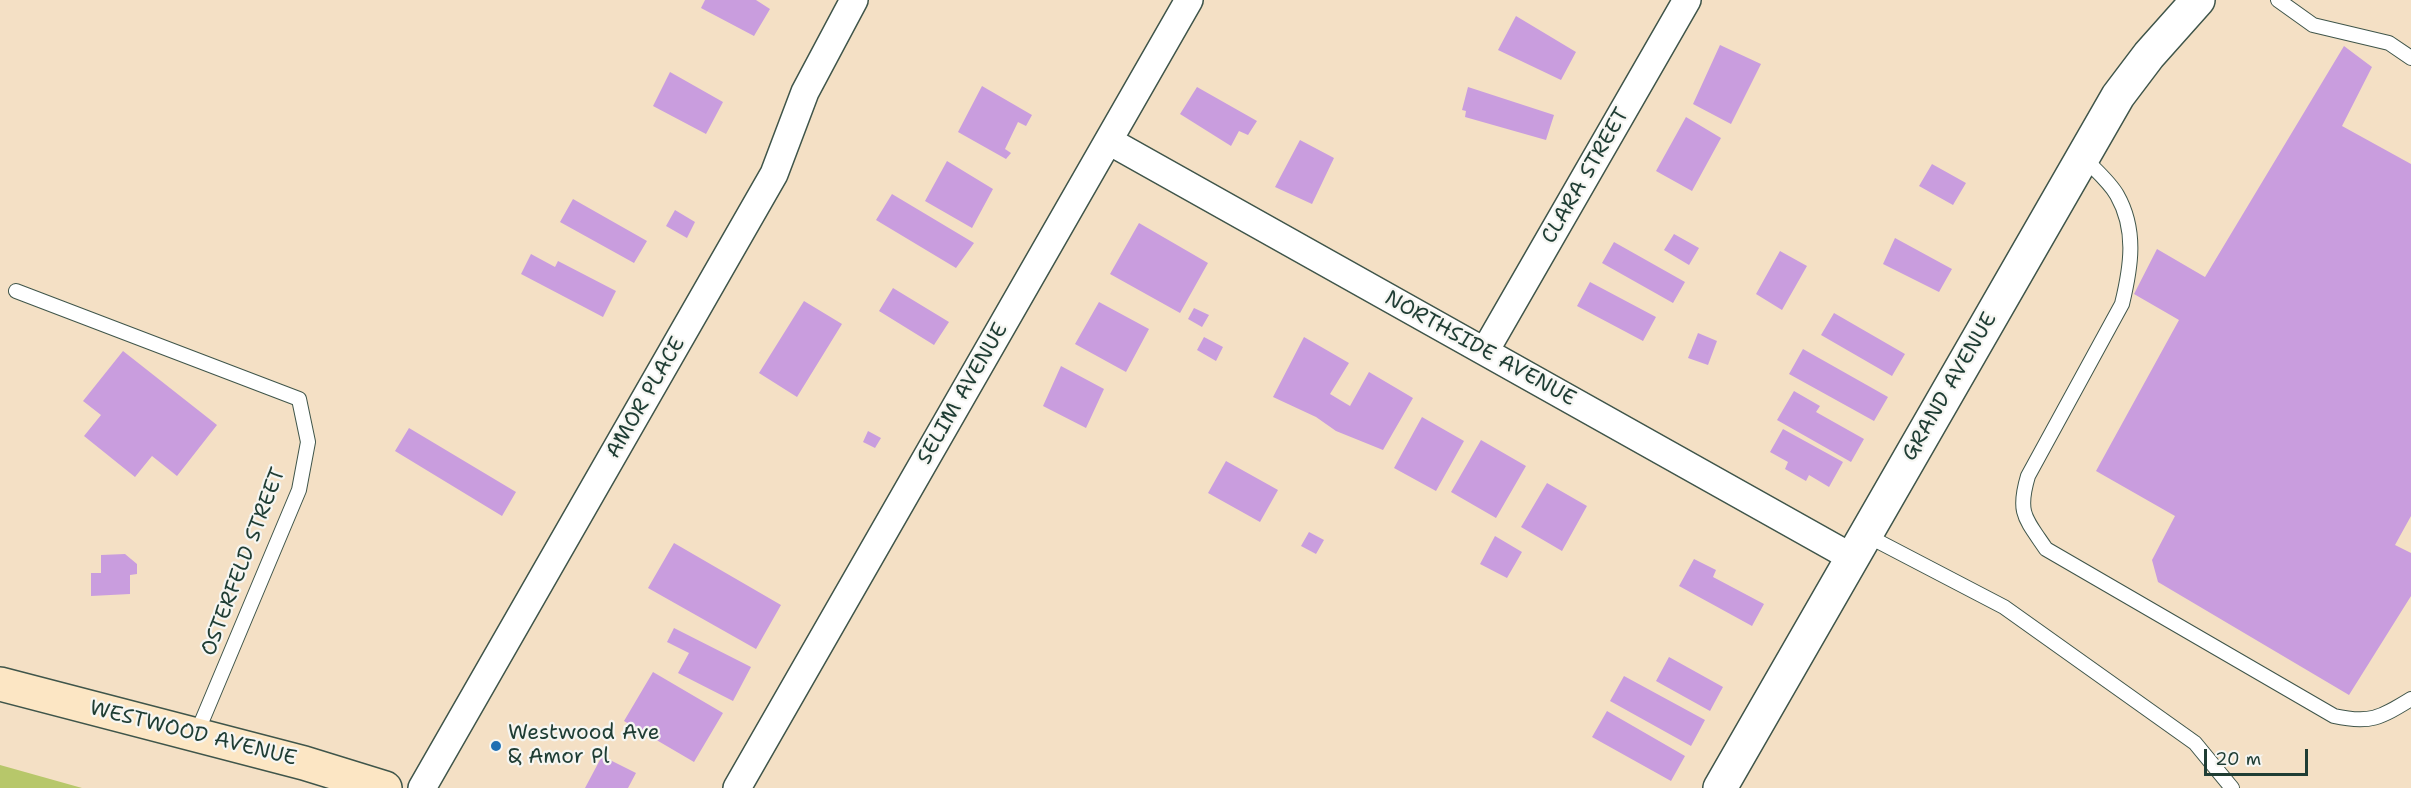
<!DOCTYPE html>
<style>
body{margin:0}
#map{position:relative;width:2411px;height:788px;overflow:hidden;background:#f4e0c5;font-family:"Shantell Sans",sans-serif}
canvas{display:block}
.scale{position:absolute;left:2204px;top:749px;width:104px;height:27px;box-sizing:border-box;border:3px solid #1f3d34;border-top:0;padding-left:8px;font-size:18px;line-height:21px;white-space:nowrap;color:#1f3d34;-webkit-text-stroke:4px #f6f6f2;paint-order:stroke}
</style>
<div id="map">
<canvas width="2411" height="788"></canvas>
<div class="scale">20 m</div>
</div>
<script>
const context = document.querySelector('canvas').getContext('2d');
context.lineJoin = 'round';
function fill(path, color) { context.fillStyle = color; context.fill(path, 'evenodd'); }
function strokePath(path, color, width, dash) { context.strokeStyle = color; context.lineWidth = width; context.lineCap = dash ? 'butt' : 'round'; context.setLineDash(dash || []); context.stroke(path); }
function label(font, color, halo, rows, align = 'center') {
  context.font = font + ' "Shantell Sans",sans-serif'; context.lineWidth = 4.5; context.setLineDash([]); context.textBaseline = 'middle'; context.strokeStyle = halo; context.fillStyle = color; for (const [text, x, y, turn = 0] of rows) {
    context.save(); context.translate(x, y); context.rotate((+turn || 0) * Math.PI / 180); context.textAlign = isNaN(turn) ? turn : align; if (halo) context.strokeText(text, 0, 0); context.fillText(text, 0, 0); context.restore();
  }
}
const green = new Path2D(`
 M0,765L82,788H0Z`);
const building = new Path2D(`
 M705,0H756L770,9L754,36L701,8Z
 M1516,16L1576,52L1561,80L1498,50Z
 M1720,45L1761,64L1731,124L1693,104Z
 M2344,46L2372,67L2342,126L2411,164V516L2395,545L2411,553V596L2349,695L2158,582L2152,560L2175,516L2096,471L2179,320L2134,294L2157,249L2205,277Z
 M670,72L723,102L706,134L653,106Z
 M982,86L1032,115L1026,126L1018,122L1005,149L1011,153L1006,159L958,132Z
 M1197,87L1257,121L1248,135L1239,131L1231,146L1180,114Z
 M1468,87L1554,115L1546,140L1465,117L1466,111L1462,110Z
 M1686,117L1721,138L1692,191L1656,171Z
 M1300,140L1334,158L1312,204L1275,187Z
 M947,161L993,189L972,228L925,201Z
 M1932,164L1966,183L1953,205L1919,186Z
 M892,194L974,243L956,268L876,220Z
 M573,199L647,241L634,263L560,222Z
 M675,210L695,222L687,238L666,226Z
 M1139,223L1208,263L1180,313L1110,274Z
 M1674,234L1699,248L1689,265L1664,250Z
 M1895,238L1952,269L1939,292L1883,264Z
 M1614,242L1685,282L1673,303L1602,263Z
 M1780,251L1807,266L1782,310L1756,294Z
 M531,254L555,267L558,261L616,291L603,317L521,274Z
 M1590,282L1656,317L1643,341L1577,306Z
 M893,288L949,322L934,345L879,311Z
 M804,301L842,324L797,397L759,373Z
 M1099,302L1149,329L1126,372L1075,344Z
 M1194,308L1209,315L1202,327L1188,319Z
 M1834,313L1905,354L1892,376L1821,335Z
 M1698,333L1717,341L1708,365L1688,358Z
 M1204,337L1223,347L1216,361L1197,350Z
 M1304,337L1349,363L1330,394L1350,406L1369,372L1413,398L1383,450L1336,431L1316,417L1273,397Z
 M1803,349L1888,397L1874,421L1789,374Z
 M123,351L217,425L177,476L152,456L135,477L84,436L101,415L83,401Z
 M1061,366L1104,389L1086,428L1043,406Z
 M1794,391L1820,406L1816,412L1864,439L1851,462L1777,420Z
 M1422,417L1464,441L1436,491L1394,468Z
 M409,428L516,492L502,516L395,451Z
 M1783,429L1843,462L1829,487L1809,475L1806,481L1785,469L1788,462L1770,452Z
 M868,431L881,438L875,448L863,442Z
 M1481,440L1526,466L1496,518L1451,492Z
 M1226,461L1278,490L1260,522L1208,493Z
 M1547,483L1587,506L1562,551L1521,527Z
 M1309,532L1324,540L1316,554L1301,546Z
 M1495,536L1522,552L1507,578L1480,564Z
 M674,543L781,605L756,649L648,588Z
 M125,554L137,564V574L130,575V594L91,596V573H101V555Z
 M1694,559L1716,570L1713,577L1764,604L1752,626L1679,586Z
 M674,628L751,667L733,701L678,673L689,653L667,642Z
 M1669,657L1723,687L1710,711L1656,681Z
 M653,672L723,713L694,762L624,721Z
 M1624,676L1705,720L1691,746L1610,701Z
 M1607,711L1685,756L1671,781L1592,737Z
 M602,756L636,773L628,788H585Z`);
const service = new Path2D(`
 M2278,0L2313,25L2389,43L2411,58
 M2083,157C2094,169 2109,181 2117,195C2137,230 2131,267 2122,304L2028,476C2017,513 2025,518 2046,549L2334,716C2370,724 2380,718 2411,699
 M16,291L299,399L308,442L299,490L196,735
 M1864,534L2004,607L2195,743L2232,788`);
const minor = new Path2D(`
 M1109,141L1851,557
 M1485,351L1687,0
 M422,788L774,174L805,92L854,0
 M737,788L1189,0`);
const tertiary = new Path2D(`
 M1720,788L2118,96L2149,55L2198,0`);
const secondary = new Path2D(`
 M0,684L304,763L385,788`);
const markers = [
 [496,746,6,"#1f6fb2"]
];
const streetNames = [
 ["CLARA STREET",1586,176,-60],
 ["NORTHSIDE AVENUE",1480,349,29],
 ["GRAND AVENUE",1950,387,-60],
 ["SELIM AVENUE",963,394,-60],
 ["AMOR PLACE",646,398,-60],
 ["OSTERFELD STREET",244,562,-69],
 ["WESTWOOD AVENUE",193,734,14]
];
const poiNames = [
 ["Westwood Ave",508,734],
 ["& Amor Pl",508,758]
];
fill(green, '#b7c76a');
fill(building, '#c99dde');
strokePath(service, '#3f554a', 16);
strokePath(minor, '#3f554a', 30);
strokePath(tertiary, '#3f554a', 36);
strokePath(secondary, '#3f554a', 36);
strokePath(service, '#fff', 14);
strokePath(minor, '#fff', 27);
strokePath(tertiary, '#fff', 33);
strokePath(secondary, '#fce6c4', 33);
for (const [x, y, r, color] of markers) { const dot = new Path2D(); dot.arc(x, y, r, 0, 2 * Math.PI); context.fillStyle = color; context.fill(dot); strokePath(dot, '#f6f6f2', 2); }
label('21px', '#1f3d34', '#f6f6f2', streetNames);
label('21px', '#1f3d34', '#f6f6f2', poiNames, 'left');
</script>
